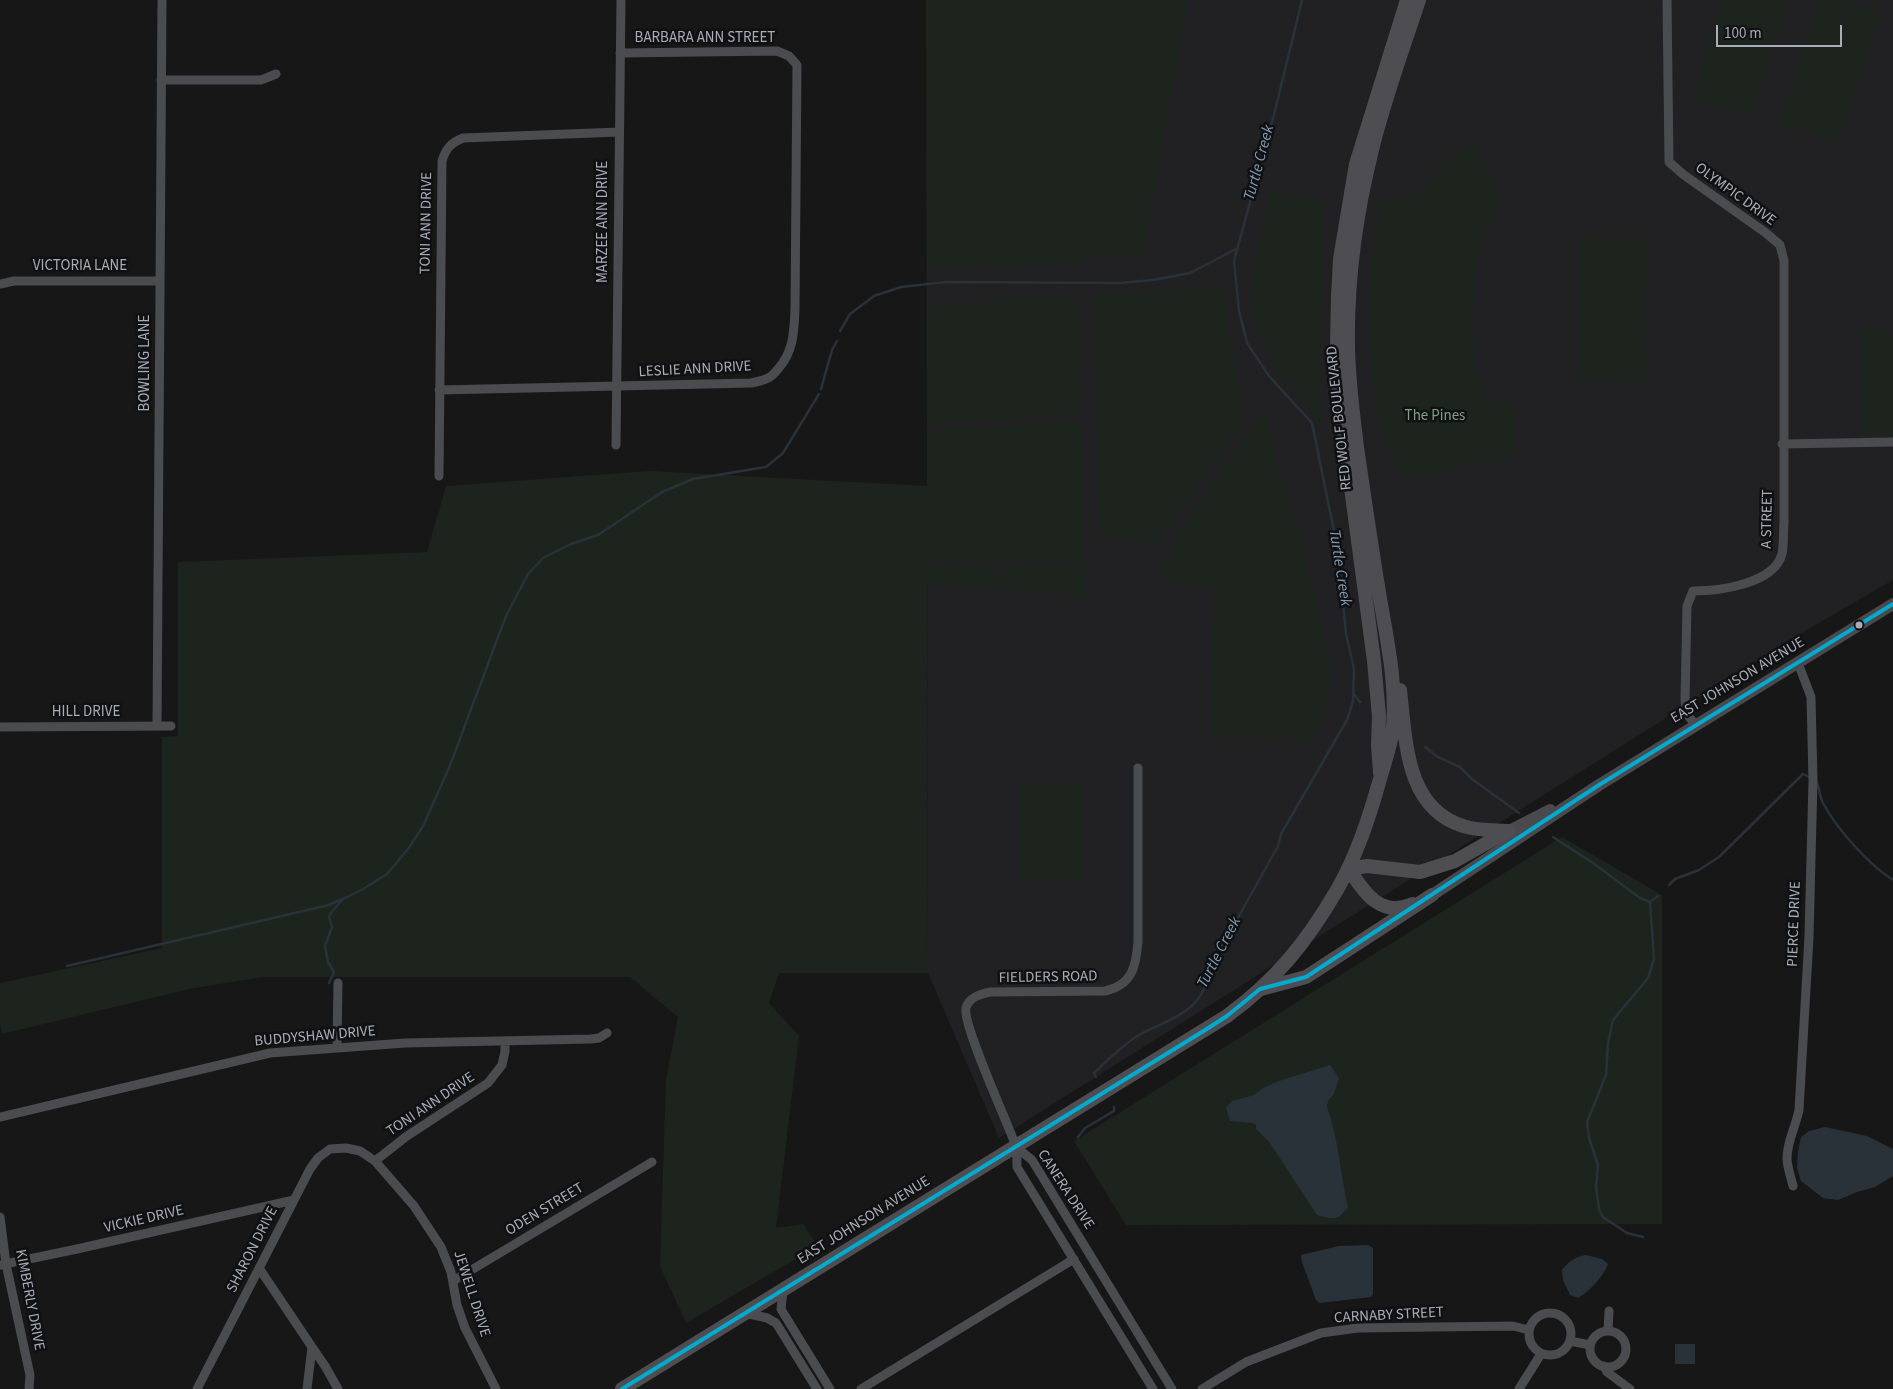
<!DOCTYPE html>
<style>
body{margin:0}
#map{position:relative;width:1893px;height:1389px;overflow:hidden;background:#171717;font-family:"Source Sans 3",sans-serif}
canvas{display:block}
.scale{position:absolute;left:1716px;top:25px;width:126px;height:22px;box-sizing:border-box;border:2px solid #a8adb8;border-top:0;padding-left:6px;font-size:15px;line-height:18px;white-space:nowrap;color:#a8adb8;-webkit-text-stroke:4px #111113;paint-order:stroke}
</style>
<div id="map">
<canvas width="1893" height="1389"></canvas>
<div class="scale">100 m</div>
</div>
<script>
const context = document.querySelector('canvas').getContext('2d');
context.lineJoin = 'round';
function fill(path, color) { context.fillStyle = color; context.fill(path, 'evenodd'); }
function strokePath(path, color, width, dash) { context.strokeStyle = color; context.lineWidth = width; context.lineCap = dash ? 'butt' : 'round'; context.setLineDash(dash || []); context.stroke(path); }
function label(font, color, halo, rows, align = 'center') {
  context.font = font + ' "Source Sans 3",sans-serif'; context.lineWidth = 5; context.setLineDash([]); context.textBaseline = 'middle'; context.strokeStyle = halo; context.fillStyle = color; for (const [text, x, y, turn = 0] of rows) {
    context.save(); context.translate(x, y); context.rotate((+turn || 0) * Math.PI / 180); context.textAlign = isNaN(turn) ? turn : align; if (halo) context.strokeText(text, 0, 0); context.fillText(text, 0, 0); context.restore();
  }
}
const built = new Path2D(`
 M926,0H1893V580L1793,638L999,1138L928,973Z`);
const green = new Path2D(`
 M926,0H1188L1142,258L1080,257V264L927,268Z
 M1722,0H1787L1750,117L1692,99Z
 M1820,0H1846L1881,11L1839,143L1780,125Z
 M1470,142L1502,198L1487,224L1477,258L1472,323L1475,372L1487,395L1517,407L1514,454L1496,463H1473L1431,477L1398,476L1377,420L1370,345V282L1378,206L1420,190L1444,162Z
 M1269,192L1324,200L1319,380L1323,427L1286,380L1279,378L1248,302Z
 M1580,237L1648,238L1647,382L1579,381Z
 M1222,284L1243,421L1159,544L1099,535L1095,295Z
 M1077,297L1081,414L927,425V305Z
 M1861,324L1873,330L1893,335V438L1861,439Z
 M1263,410L1307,565L1330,664V692L1327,706L1312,739L1211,738L1214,589L1160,579L1178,533Z
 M1081,421L1085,563L927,562L928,566L998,569L1000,590L927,585L928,973H779L769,1003L799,1036L776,1228L803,1224L818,1246L686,1323L660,1266L666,1080L678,1017L630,977H263L189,989L2,1034L0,1022V983L162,948V737L178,736V562L427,552L446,486L650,471L927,486V430Z
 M1085,567V596L1004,590L1003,568Z
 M1084,783V881H1021V784Z
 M1562,837L1662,895V1224L1126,1225L1074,1141Z`);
const water = new Path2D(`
 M1330,1065L1339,1078L1334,1094L1328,1101L1327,1107C1339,1140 1340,1174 1348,1207C1337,1222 1333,1219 1317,1215L1270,1143L1256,1129V1125L1253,1123L1230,1121L1226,1108L1232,1101L1254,1095L1263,1088L1279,1081Z
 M1825,1127L1867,1136L1893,1149V1176L1875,1187L1857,1192L1838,1200L1823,1198L1801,1181L1797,1168L1798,1152L1801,1137L1809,1131Z
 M1368,1245L1373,1248V1294L1371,1297L1320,1303L1316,1300L1302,1262L1301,1255L1339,1246Z
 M1586,1255L1602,1259L1608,1264C1604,1276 1589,1292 1578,1298L1570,1295L1563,1280L1562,1270C1569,1261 1575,1257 1586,1255Z
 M1675,1344H1695V1364H1675Z`);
const stream = new Path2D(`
 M840,331L850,314L874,296L901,287L946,282L1119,283L1153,280L1190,273L1238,248
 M821,389L832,350L837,341
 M1353,693L1360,702
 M1425,747L1438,757L1460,767L1472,779L1519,813
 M1816,781C1820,787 1819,796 1823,803C1836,828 1869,865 1893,880
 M1553,837L1593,863L1640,898L1650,902L1654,959L1648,978L1613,1020L1608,1043L1606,1075L1587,1122L1589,1138L1598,1165L1596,1187L1599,1209L1603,1217L1627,1233L1643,1237
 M1669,885L1675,879L1699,870L1719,857L1803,774L1809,777
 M1650,902L1658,896
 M67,966L329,905L342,899
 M329,983L334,972L328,962L325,946L332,927L329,917L331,913L343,899L363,889L387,874L408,849L423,826L449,768L506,616L528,574L543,558L571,544L598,535L662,492L693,479L766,467L783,453L819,394
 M1096,1077L1094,1073C1108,1060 1122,1045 1139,1035C1158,1024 1183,1018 1198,999C1209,985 1211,966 1220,950L1278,846L1281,834L1347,720L1353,701L1354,669L1346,634L1338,551L1312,423L1269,376L1247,343L1239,311L1234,261L1275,111L1302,0
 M1078,1137L1085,1128L1114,1111V1107`);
const minor = new Path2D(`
 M1667,0L1669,162L1684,175L1766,233L1780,245L1784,261V523C1783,533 1784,545 1782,554C1774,584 1719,591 1693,591L1687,606L1685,701L1687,714L1696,726
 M161,80H261L276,74
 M0,284L14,281H160
 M439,390L751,383C756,382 761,381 766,379C771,377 775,373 778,369C794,351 794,331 795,309L797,65L789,56L777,51L620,53
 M1782,444L1893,442
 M616,445L621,0
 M439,476L442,161C446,148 451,143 463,138L619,132
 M157,726L162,0
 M0,727L171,726
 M1138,768V942C1136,967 1132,985 1105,991L990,992C981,994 969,997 966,1008C962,1024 1007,1121 1015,1144C1017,1151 1017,1160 1017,1167L1153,1389
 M337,1047L338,983
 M0,1117L270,1053L405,1043L591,1039L599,1038L607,1033
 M1016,1147L1032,1160L1172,1389
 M375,1161L407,1136L488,1083L502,1065L505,1051V1041
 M1793,1186C1791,1177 1787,1167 1787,1158C1787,1141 1796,1126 1799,1110L1809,937L1813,780L1811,697L1798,663
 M0,1217L6,1264L30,1375L29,1389
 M0,1265L77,1249L294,1200
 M259,1268L312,1347
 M453,1281L652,1162
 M783,1290L781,1309L784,1314L830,1389
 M1529 1334a21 21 0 1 1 42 0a21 21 0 1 1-42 0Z
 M745,1313L767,1318L776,1323L817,1389
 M1608,1331L1609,1311
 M1590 1349a18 18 0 1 1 36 0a18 18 0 1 1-36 0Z
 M1570,1341L1590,1345
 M1604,1366L1607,1372L1630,1389
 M197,1389L310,1169L318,1158L330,1149L346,1148L360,1151L375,1161L414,1206L441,1247L451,1272L457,1305L465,1328L496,1389
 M307,1389L312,1347L325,1366L338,1389
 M861,1389L1074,1259
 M1202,1389L1246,1362L1321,1333L1358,1328L1513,1326L1529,1330
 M1519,1389L1541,1354`);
const secondary = new Path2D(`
 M1509,831L1550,810
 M1432,895L1599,785L1893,604`);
const trunk = new Path2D(`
 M1400,690C1406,740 1405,808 1463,826C1477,831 1494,830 1509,831
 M1380,773L1378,745L1379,716L1374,661L1339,397L1337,346L1338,297L1340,259L1356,164L1407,0
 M1349,869L1367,866L1420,872L1455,861L1508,831
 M1349,869C1364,893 1381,918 1413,904
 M1261,989L1306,977L1432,895
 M622,1389L1227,1016C1276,980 1306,943 1337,890C1357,855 1369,818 1380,779C1385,761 1391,746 1393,727C1397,682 1386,636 1379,592C1371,544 1364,495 1357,447C1353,413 1348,378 1348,344C1347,278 1356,214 1372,150C1384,100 1403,49 1419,0`);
const bus1 = new Path2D(`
 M622,1389L1202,1032L1227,1016L1260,989L1306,977L1599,785L1893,604`);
const markers = [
 [1859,625,4.5,"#a8adb8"]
];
const streetNames = [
 ["BARBARA ANN STREET",705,39],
 ["OLYMPIC DRIVE",1735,195,36],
 ["MARZEE ANN DRIVE",604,222,-90],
 ["TONI ANN DRIVE",427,223,-89],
 ["VICTORIA LANE",80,267],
 ["BOWLING LANE",146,363,-90],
 ["LESLIE ANN DRIVE",695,370,-3],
 ["RED WOLF BOULEVARD",1340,418,-96],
 ["A STREET",1768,519,-89],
 ["EAST JOHNSON AVENUE",1738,681,-31],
 ["HILL DRIVE",86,713],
 ["PIERCE DRIVE",1795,924,-88],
 ["FIELDERS ROAD",1048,978,-1],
 ["BUDDYSHAW DRIVE",315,1037,-5],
 ["TONI ANN DRIVE",431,1105,-34],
 ["CANERA DRIVE",1065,1190,57],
 ["ODEN STREET",545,1210,-31],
 ["VICKIE DRIVE",144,1220,-13],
 ["EAST JOHNSON AVENUE",864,1221,-32],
 ["SHARON DRIVE",253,1250,-63],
 ["JEWELL DRIVE",471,1294,72],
 ["KIMBERLY DRIVE",29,1300,79],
 ["CARNABY STREET",1389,1316,-3]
];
const parkNames = [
 ["The Pines",1435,417]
];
const waterNames = [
 ["Turtle Creek",1260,163,-75],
 ["Turtle Creek",1339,568,81],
 ["Turtle Creek",1220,953,-63]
];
fill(built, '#212123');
fill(green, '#1d241e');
fill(water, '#2a3239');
strokePath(stream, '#2a3239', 2.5);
strokePath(minor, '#4b4c50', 9);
strokePath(secondary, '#4a4a4e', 12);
strokePath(trunk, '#4e4e52', 14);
strokePath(bus1, '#00a9ce', 4);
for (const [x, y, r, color] of markers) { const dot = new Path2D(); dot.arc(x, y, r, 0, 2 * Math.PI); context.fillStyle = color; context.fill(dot); strokePath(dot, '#111113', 2); }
label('15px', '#a8adb8', '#111113', streetNames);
label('15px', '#7fa381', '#111113', parkNames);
label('italic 16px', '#7f9bb3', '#111113', waterNames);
</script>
